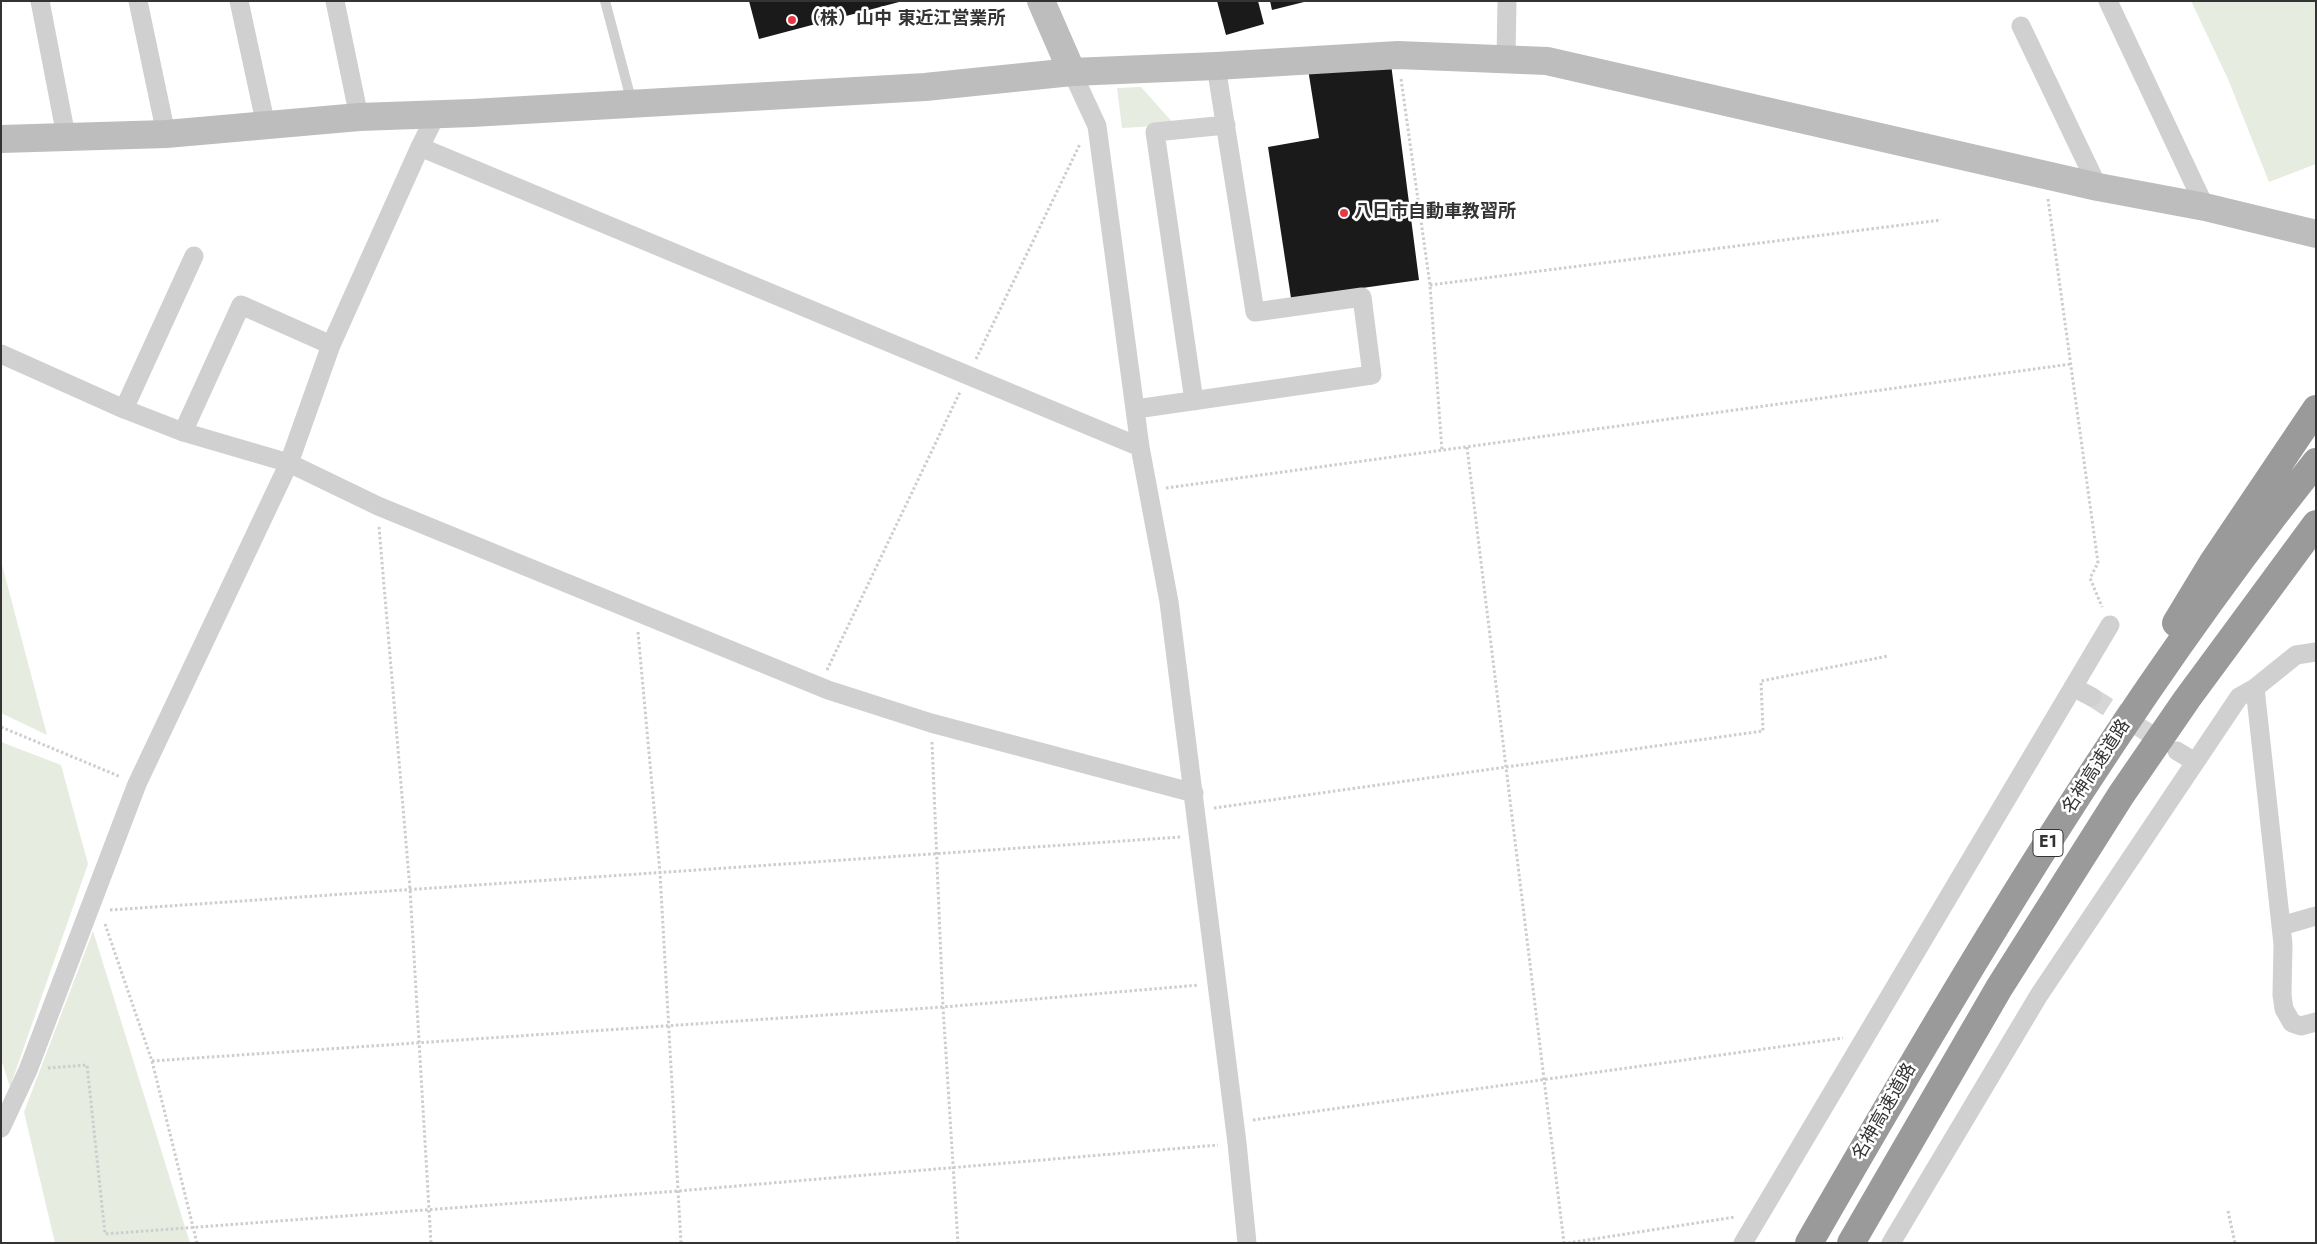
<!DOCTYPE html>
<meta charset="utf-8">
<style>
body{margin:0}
#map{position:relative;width:2317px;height:1244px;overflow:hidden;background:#fff;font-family:Jost,sans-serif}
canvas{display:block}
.frame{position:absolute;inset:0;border:2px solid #333;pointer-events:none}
</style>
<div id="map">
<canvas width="2317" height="1244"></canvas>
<div class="frame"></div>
</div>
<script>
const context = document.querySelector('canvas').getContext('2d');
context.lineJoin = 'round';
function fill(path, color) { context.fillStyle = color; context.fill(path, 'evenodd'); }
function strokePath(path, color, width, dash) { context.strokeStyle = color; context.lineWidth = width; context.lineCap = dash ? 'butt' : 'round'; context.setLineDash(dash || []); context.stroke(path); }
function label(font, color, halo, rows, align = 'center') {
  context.font = font + ' Jost,"Noto Sans JP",sans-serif'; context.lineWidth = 5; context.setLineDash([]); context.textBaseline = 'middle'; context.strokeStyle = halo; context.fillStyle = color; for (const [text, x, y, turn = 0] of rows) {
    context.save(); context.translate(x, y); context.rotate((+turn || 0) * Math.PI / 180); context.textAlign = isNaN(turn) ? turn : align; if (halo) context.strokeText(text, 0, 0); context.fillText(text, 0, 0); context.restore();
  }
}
const green = new Path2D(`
 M2191,1H2316V164L2269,182L2228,79Z
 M1141,87L1175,125L1122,128L1117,88Z
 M1,561L47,735L1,713Z
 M1,742L61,765L88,864L10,1087L1,1059Z
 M93,931L190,1243H55L24,1112Z`);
const building = new Path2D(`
 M749,1H899V2L759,39Z
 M1217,1H1258L1264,24L1226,35Z
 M1270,1H1304V2L1272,10Z
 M1391,64L1419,280L1291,298L1268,147L1319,138L1308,69Z`);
const streetTunnel = new Path2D(`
 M2092,697L2169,746`);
const path = new Path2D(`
 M1401,79L1430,285L1442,451
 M2048,199L2098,563L2090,578L2102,607
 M1430,285L1941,220
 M976,359L1080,144
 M1467,447L1564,1243
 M1166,488L2071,364
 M379,527L410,889L431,1243
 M638,632L660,873L681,1243
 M827,670L960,392
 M1,727L121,777
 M932,742L943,1007L958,1243
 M1214,808L1763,731L1761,681L1888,656
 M110,910L1181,837
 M105,924L152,1061L197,1243
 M152,1061L943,1007L1199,985
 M48,1068L87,1065L105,1234L678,1191L1218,1145
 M1253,1120L1843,1038
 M2228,1211L2235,1243
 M1568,1243L1735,1217`);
const lane = new Path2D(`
 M605,1L632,103`);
const street = new Path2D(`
 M40,1L66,136
 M138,1L166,134
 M239,1L266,126
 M335,1L359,117
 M2108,1L2205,207
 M2021,26L2098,187
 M1506,58L1507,1
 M1072,72L1097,126L1140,447L1169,602L1237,1143L1247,1243
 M420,147L1140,447
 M1,354L124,409L183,432L289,463L378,506L828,690L931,723L1194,793
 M1194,401L1155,132L1226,125
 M124,409L194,256
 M1136,409L1372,375L1362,297L1255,312L1216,66
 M183,432L241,305L331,345
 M2316,652L2296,655L2255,688L2283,944L2282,995L2284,1009L2292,1023L2301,1026L2316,1022
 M2073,687L2092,697
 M2177,751L2195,762
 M2281,926L2316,916
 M1,1128L28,1070L137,784L289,463L331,345L420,147L437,113
 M1743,1243L2110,625
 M1891,1243L2039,995L2239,697L2255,688`);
const secondary = new Path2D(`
 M1041,1L1072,72
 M1,139L166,134L359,117L472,113L925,87L1072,72L1216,66L1398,55L1547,61L2098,187L2205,207L2316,234`);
const highway = new Path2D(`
 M2176,623L2213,562L2316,409
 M1809,1243C1964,974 2121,705 2316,462
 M1851,1243L1999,988L2121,795L2187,699L2316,524`);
const markers = [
 [792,20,5,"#e63946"],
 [1344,213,5,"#e63946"]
];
const shields = [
 [2048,843,30]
];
const shieldNames = [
 ["E1",2048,843]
];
const poiNames = [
 ["（株）山中 東近江営業所",802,20],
 ["八日市自動車教習所",1354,213]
];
const streetNames = [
 ["名神高速道路",2097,767,-57],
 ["名神高速道路",1885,1112,-60]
];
fill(green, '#e6ecdf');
fill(building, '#1a1a1a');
strokePath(streetTunnel, '#d6d6d6', 19, [19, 9]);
strokePath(path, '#cdcdcd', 3, [2.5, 2.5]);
strokePath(lane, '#d0d0d0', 10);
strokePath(street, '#d0d0d0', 19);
strokePath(secondary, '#bdbdbd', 28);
strokePath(highway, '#9a9a9a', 28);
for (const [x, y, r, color] of markers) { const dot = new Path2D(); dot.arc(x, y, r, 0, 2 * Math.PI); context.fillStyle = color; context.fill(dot); strokePath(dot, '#fff', 2); }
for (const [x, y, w] of shields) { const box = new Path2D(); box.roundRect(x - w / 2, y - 13.5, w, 27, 4); context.fillStyle = '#fff'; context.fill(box); strokePath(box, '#333', 1); }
label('bold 16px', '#333', null, shieldNames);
label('bold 18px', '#333', '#fff', poiNames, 'left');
label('18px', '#333', '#fff', streetNames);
</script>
